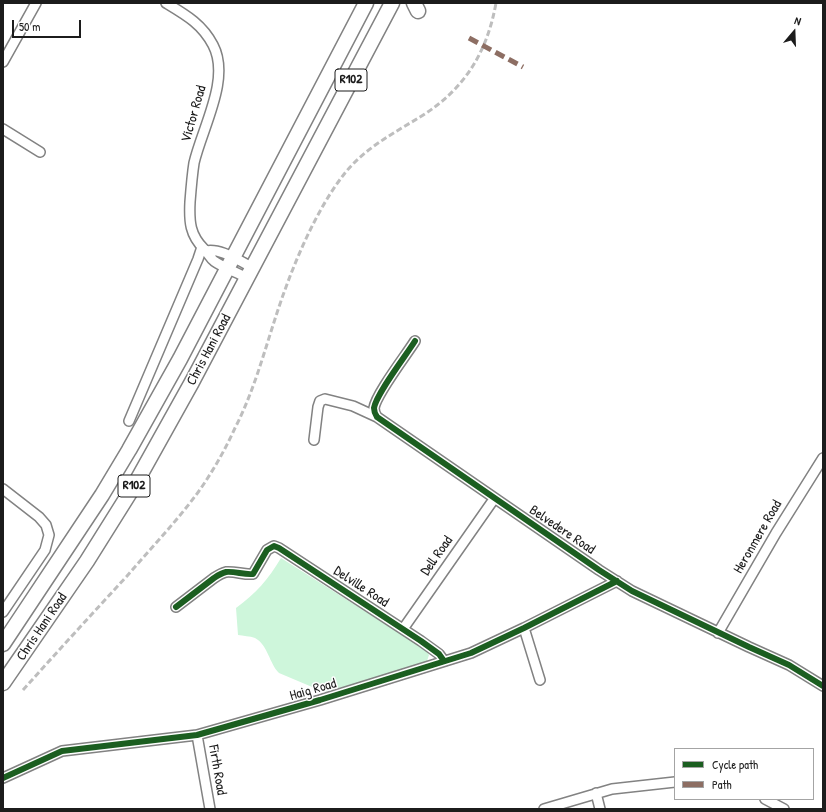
<!DOCTYPE html>
<style>
body{margin:0}
#map{position:relative;width:826px;height:812px;overflow:hidden;background:#fff;font-family:"Patrick Hand",sans-serif}
canvas{display:block}
.frame{position:absolute;inset:0;border:4px solid #1c1c1c;pointer-events:none}
.legend{position:absolute;left:674px;top:748px;width:140px;height:52px;box-sizing:border-box;background:#fff;border:1px solid #a4a4a4;margin:0;padding:5px 7px;list-style:none;font-size:12px;color:#1c1c1c}
.legend li{display:flex;align-items:center;gap:8px;height:20px}
.legend b{width:20px;border:1px solid #a4a4a4}
.north{position:absolute;left:774px;top:12px;width:40px;height:40px;-webkit-text-stroke:3px #fff;paint-order:stroke;rotate:19deg;font-size:11px;font-weight:700;line-height:16px;text-align:center;color:#1c1c1c}
.north::after{content:'';display:block;margin:auto;width:14px;height:18px;background:#1c1c1c;clip-path:polygon(50% 0,100% 100%,50% 72%,0 100%)}
.scale{position:absolute;left:12px;top:20px;width:69px;height:18px;box-sizing:border-box;border:2px solid #1c1c1c;border-top:0;padding-left:5px;font-size:12px;line-height:14px;white-space:nowrap;color:#1c1c1c;-webkit-text-stroke:3px #fff;paint-order:stroke}
</style>
<div id="map">
<canvas width="826" height="812"></canvas>
<div class="frame"></div>
<ul class="legend">
<li><b style="height:5px;background:#1b5e20"></b>Cycle path</li>
<li><b style="height:5px;background:#8d6e63"></b>Path</li>
</ul>
<div class="north">N</div>
<div class="scale">50 m</div>
</div>
<script>
const context = document.querySelector('canvas').getContext('2d');
context.lineJoin = 'round';
function fill(path, color) { context.fillStyle = color; context.fill(path, 'evenodd'); }
function strokePath(path, color, width, dash) { context.strokeStyle = color; context.lineWidth = width; context.lineCap = dash ? 'butt' : 'round'; context.setLineDash(dash || []); context.stroke(path); }
function label(font, color, halo, rows, align = 'center') {
  context.font = font + ' "Patrick Hand",sans-serif'; context.lineWidth = 3; context.setLineDash([]); context.textBaseline = 'middle'; context.strokeStyle = halo; context.fillStyle = color; for (const [text, x, y, turn = 0] of rows) {
    context.save(); context.translate(x, y); context.rotate((+turn || 0) * Math.PI / 180); context.textAlign = isNaN(turn) ? turn : align; if (halo) context.strokeText(text, 0, 0); context.fillText(text, 0, 0); context.restore();
  }
}
const green = new Path2D(`
 M281,558L426,650L429,655L427,661L423,665L324,692L279,673C269,663 268,645 255,638C250,636 243,636 238,635L236,608C256,593 268,580 281,558Z`);
const street = new Path2D(`
 M166,3C186,15 202,24 213,45C231,79 202,128 194,163C192,176 191,189 190,202C189,222 190,235 204,249C208,253 210,258 214,261C224,268 236,272 247,278
 M3,62L36,3
 M3,129L40,152
 M206,251C221,248 239,261 252,267
 M415,341C407,354 376,394 374,408C374,411 375,414 377,417L599,570L632,591L749,647L789,665L823,686
 M129,421L198,259L202,247
 M314,440L318,407L320,401L325,399L353,406L377,417
 M3,489L39,517L46,525L49,535L45,550L3,612
 M176,607L214,578C217,576 222,573 226,572C235,571 244,575 253,574L267,550L274,546L279,548L421,641L439,654L444,661
 M524,628L540,680
 M403,629L494,499
 M718,633L776,533L823,458
 M197,735L210,809
 M3,778L62,751L197,735L320,700L471,653L524,628L617,581
 M596,793L600,809
 M765,799L784,809
 M544,809L612,789L675,782`);
const primary = new Path2D(`
 M414,3L418,11
 M3,644L102,495L129,450L180,359L366,3
 M3,683L87,561L134,486L192,382L392,3`);
const rail = new Path2D(`
 M23,690C57,652 92,614 127,576C151,548 177,521 199,491C213,471 225,450 235,428C253,393 263,356 275,319C290,272 314,212 345,173C365,148 394,133 420,117C464,90 487,53 496,3`);
const quiet = new Path2D(`
 M469,38L523,67`);
const cycleway = new Path2D(`
 M415,341C407,354 376,394 374,408C374,411 375,414 377,417L599,570L632,591L749,647L789,665L823,686
 M176,607L214,578C217,576 222,573 226,572C235,571 244,575 253,574L267,550L274,546L279,548L421,641L439,654L444,661
 M3,778L62,751L197,735L320,700L471,653L524,628L617,581`);
const shields = [
 [351,80,32],
 [134,486,32]
];
const shieldNames = [
 ["R102",351,80],
 ["R102",134,486]
];
const streetNames = [
 ["Victor Road",194,114,-74],
 ["Chris Hani Road",209,350,-62],
 ["Belvedere Road",562,530,34],
 ["Heronmere Road",758,537,-60],
 ["Dell Road",437,556,-55],
 ["Delville Road",361,587,33],
 ["Chris Hani Road",42,627,-56],
 ["Haig Road",313,690,-16],
 ["Firth Road",217,770,80]
];
fill(green, '#cef6db');
strokePath(street, '#828282', 12);
strokePath(primary, '#828282', 17);
strokePath(street, '#fff', 9);
strokePath(primary, '#fff', 14);
strokePath(rail, '#bebebe', 3, [6, 3]);
strokePath(quiet, '#8d6e63', 5, [10, 5]);
strokePath(cycleway, '#1b5e20', 6);
for (const [x, y, w] of shields) { const box = new Path2D(); box.roundRect(x - w / 2, y - 11, w, 22, 3); context.fillStyle = '#fff'; context.fill(box); strokePath(box, '#1c1c1c', 1); }
label('bold 13px', '#1c1c1c', null, shieldNames);
label('14px', '#1c1c1c', '#fff', streetNames);
</script>
